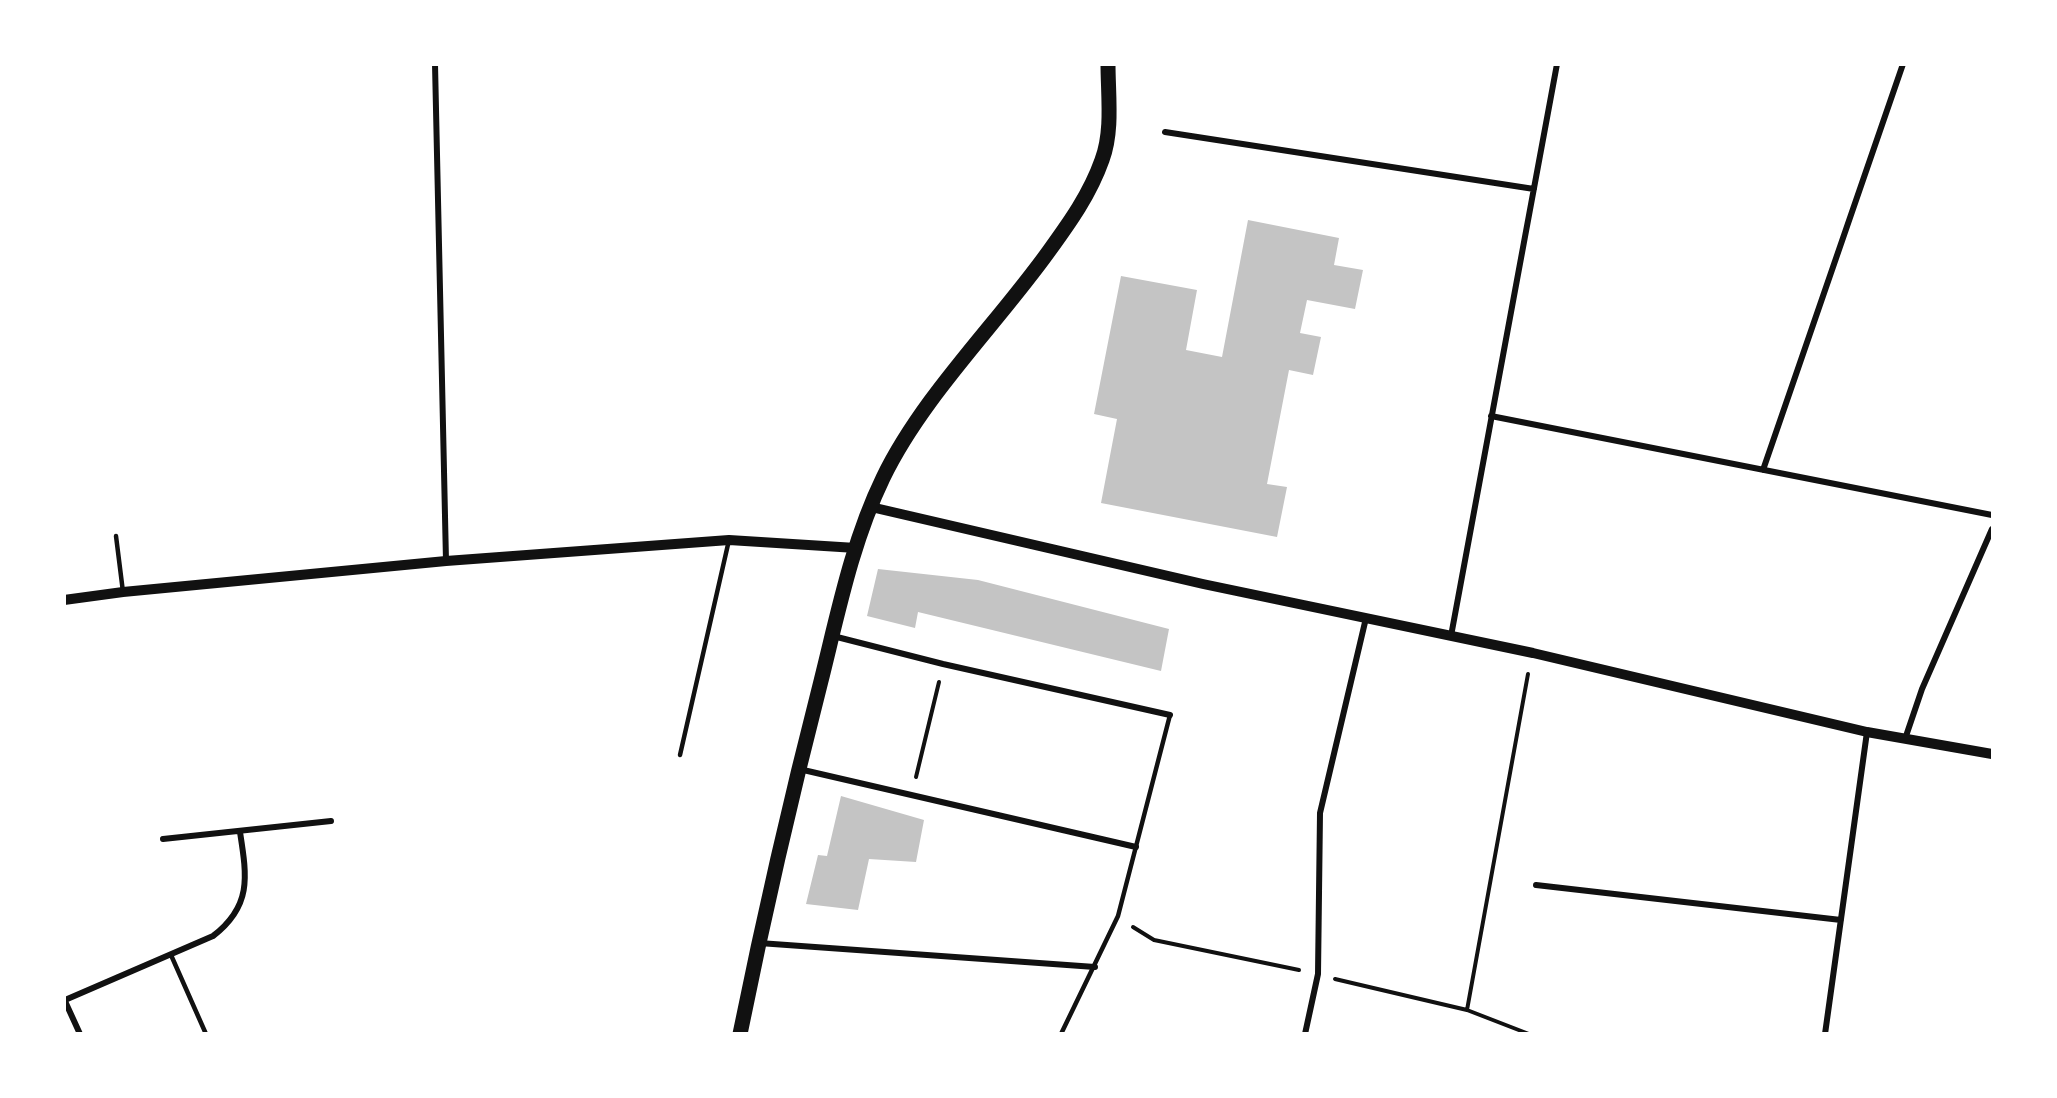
<!DOCTYPE html>
<style>
body{margin:0}
#map{position:relative;width:2057px;height:1098px;overflow:hidden;background:#fff;font-family:Commissioner,sans-serif}
canvas{display:block}
.frame{position:absolute;inset:0;border:66px solid #fff;pointer-events:none}
</style>
<div id="map">
<canvas width="2057" height="1098"></canvas>
<div class="frame"></div>
</div>
<script>
const context = document.querySelector('canvas').getContext('2d');
context.lineJoin = 'round';
function fill(path, color) { context.fillStyle = color; context.fill(path, 'evenodd'); }
function strokePath(path, color, width, dash) { context.strokeStyle = color; context.lineWidth = width; context.lineCap = dash ? 'butt' : 'round'; context.setLineDash(dash || []); context.stroke(path); }
const building = new Path2D(`
 M1248,220L1339,238L1334,265L1363,270L1355,309L1307,300L1300,333L1321,337L1313,375L1289,370L1267,484L1287,487L1277,537L1101,503L1117,419L1094,414L1121,276L1197,290L1186,350L1222,357Z
 M878,569L978,580L1169,629L1161,671L918,612L915,628L867,616Z
 M841,796L924,820L916,862L869,859L858,910L806,904L818,855L827,856Z`);
const path = new Path2D(`
 M916,777L939,682
 M1133,927L1154,940L1299,970
 M1335,979L1467,1010L1529,1034
 M1467,1010L1528,674`);
const service = new Path2D(`
 M116,536L123,592
 M680,755L729,540
 M171,955L206,1034
 M1061,1034L1118,916L1170,715`);
const minor = new Path2D(`
 M435,64L446,561
 M1165,132L1534,189
 M1491,416L1992,515
 M1763,470L1903,64
 M833,636L943,664L1170,715
 M1451,636L1557,64
 M1905,739L1922,689L1992,529
 M799,769L1136,847
 M163,839L331,821
 M1536,885L1841,920
 M759,943L1095,967
 M64,999L80,1034
 M65,1000L213,936C252,906 247,877 240,832
 M1305,1034L1318,974L1320,813L1366,618
 M1825,1034L1867,732`);
const tertiary = new Path2D(`
 M871,507L1203,584L1533,653L1867,732L1992,754
 M64,600L123,592L446,561L729,540L856,548`);
const primary = new Path2D(`
 M740,1034C764,915 791,798 821,681C838,613 852,542 883,478C922,397 996,325 1049,251C1070,222 1090,194 1102,160C1113,131 1108,95 1108,64`);
fill(building, '#c4c4c4');
strokePath(path, '#111', 4);
strokePath(service, '#111', 4.5);
strokePath(minor, '#111', 6);
strokePath(tertiary, '#111', 10);
strokePath(primary, '#111', 15);
</script>
